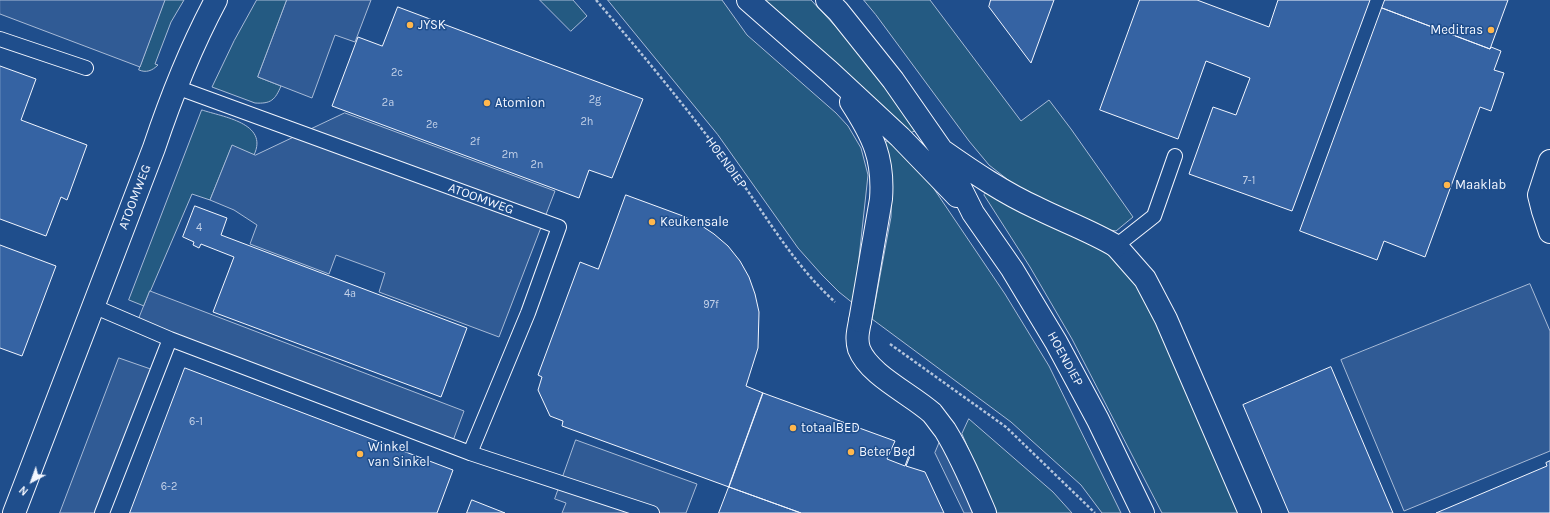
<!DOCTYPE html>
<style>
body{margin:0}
#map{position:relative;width:1550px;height:513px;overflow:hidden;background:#1f4e8c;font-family:Karla,sans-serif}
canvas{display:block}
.north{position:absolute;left:12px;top:461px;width:40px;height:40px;-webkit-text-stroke:3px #1f4e8c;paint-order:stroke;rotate:221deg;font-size:11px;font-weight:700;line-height:16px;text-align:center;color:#f2f6ff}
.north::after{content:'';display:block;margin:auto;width:14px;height:18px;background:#f2f6ff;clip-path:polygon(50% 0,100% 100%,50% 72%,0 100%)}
</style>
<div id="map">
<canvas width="1550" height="513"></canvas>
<div class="north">N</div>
</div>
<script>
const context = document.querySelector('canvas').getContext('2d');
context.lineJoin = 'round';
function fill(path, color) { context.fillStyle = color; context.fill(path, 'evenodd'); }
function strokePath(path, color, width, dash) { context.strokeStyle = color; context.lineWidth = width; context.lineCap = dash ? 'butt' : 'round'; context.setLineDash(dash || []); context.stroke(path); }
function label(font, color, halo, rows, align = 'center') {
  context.font = font + ' Karla,sans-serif'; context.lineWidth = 3; context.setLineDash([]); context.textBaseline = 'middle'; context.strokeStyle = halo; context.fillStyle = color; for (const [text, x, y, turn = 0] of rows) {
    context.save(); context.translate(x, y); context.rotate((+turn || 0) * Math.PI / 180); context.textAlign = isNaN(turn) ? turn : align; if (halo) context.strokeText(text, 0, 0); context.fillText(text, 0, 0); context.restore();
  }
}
const green = new Path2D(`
 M165,0H184L171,22L155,64L158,65C152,71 146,73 139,70Z
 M257,0H287L258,77L281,86C275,100 271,104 255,103L212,87L234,41Z
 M540,0H573L587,16L571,31Z
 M608,0H722L747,35L836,113L848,126L861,148L868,175L854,304L839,292L822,275L798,248L718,135Z
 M765,0H811L867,60L917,130L910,133L786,18Z
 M864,0H930L1021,121L1049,100L1071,129L1133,217L1116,231L1110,230L1037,198L1012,183L989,165L969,141L876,15Z
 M202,110C223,117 269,123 254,155L232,146L210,200L192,194L144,306L129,300Z
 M888,141L930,183L1005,294L1049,366L1121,513H1102L1081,485L1011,422L872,319L891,217L892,181L882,146Z
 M990,189L1101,247L1139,283L1241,513H1162L1072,339L1030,267L984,195Z
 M969,419L1053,492L1072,513H996L962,434Z`);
const parking = new Path2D(`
 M0,0H165L140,67L0,14Z
 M287,0H371L355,42L335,35L312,98L258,77Z
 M345,113L555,191L499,337L379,292L385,273L336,255L329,274L250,244L257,225L234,210L210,200L232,145L255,155Z
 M1530,284L1550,331V451L1404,511L1341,360Z
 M150,291L464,411L451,446L136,326Z
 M119,358L162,373L108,513H60Z
 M576,440L697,484L686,513H562L566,503L555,499Z
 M940,441L975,513H964L935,453Z`);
const building = new Path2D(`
 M991,0H1054L1031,63L989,7Z
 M1140,0H1197L1269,27L1278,0H1370L1292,211L1189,174L1213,107L1236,115L1250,78L1206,61L1178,139L1100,110Z
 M1385,0H1508L1490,49L1382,8Z
 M398,7L643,99L612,178L589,170L579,198L332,106L358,37L382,46Z
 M1382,8L1490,49L1491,47L1501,51L1494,70L1504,73L1491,111L1480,107L1425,257L1384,241L1377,260L1300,231Z
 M0,66L36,79L21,120L87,145L67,200L61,197L46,236L0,219Z
 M626,195L683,216L699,224L714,234L728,246L740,261L749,277L755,294L759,312L758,348L746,386L763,393L729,487L562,426L563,421L550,416L538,390L542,377L538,375L580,262L598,269Z
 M195,206L227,218L221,235L467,328L441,397L213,312L234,257L201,244L199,248L193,245L194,242L183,237Z
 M0,245L56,266L22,356L0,348Z
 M1331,367L1393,513H1289L1243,405Z
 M185,368L453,470L437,513H130Z
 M763,393L895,441L887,459L905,466L909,455L910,456L906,466L925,472L944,513H801L729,487Z
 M1550,461V513H1436L1547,466L1546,463Z
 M729,487L801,513H719Z
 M472,500L505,513H467Z`);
const path = new Path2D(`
 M596,0C644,56 691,113 735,173C767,217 794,265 835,302
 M890,344L1006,427L1095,513`);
const service = new Path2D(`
 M0,39L86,68
 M176,87L559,227L528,313L470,453
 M1116,246L1154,216L1175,156
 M93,306L170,339L470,453L652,513
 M102,513L170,339`);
const minor = new Path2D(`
 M1550,161L1539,195L1543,211L1550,232
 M1116,246L1145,279L1166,319L1250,513
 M860,321C858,331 856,339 859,349C869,375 911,394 932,413C936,418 941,425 945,430C961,456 973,485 985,513
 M14,513L154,148C171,97 191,47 216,0`);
const secondary = new Path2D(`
 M748,0L830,72L900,137L957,196
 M827,0L838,11L893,80L941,149L973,213L1012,269L1056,342L1098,420L1143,513
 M851,102C873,136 884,158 881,199L860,321
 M943,151C973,172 1004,193 1037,208C1063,221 1091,231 1116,246`);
const markers = [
 [410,25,4,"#ffb74d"],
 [1491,30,4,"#ffb74d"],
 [487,103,4,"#ffb74d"],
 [1447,185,4,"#ffb74d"],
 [652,222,4,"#ffb74d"],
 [793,428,4,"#ffb74d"],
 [851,452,4,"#ffb74d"],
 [360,454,4,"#ffb74d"]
];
const numberNames = [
 ["2c",397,73],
 ["2g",595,100],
 ["2a",388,103],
 ["2h",587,122],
 ["2e",432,125],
 ["2f",475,142],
 ["2m",510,155],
 ["2n",537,165],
 ["7-1",1249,181],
 ["4",199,228],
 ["4a",350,294],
 ["97f",711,305],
 ["6-1",196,422],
 ["6-2",169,487]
];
const poiNames = [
 ["JYSK",418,25],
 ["Meditras",1483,30,"right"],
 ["Atomion",495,103],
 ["Maaklab",1455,185],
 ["Keukensale",660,222],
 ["totaalBED",801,428],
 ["Winkel",368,447],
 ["van Sinkel",368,462],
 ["Beter Bed",859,452]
];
const streetNames = [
 ["HOENDIEP",726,163,54],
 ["ATOOMWEG",135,197,-69],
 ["ATOOMWEG",481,199,20],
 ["HOENDIEP",1065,359,61]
];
fill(green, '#245a82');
strokePath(green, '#a8bbd7', 1);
fill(parking, '#305b95');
strokePath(parking, '#a8bbd7', 1);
fill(building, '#3563a3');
strokePath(building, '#f2f6ff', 1);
strokePath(service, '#f2f6ff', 16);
strokePath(minor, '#f2f6ff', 24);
strokePath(secondary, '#f2f6ff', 24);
strokePath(path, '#b3c4dc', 2.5, [3, 2]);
strokePath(service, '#1f4e8c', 14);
strokePath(minor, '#1f4e8c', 22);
strokePath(secondary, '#1f4e8c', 22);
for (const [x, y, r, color] of markers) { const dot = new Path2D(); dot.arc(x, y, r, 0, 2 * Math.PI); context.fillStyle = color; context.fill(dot); strokePath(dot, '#1f4e8c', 1.5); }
label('11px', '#c3d1e8', null, numberNames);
label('13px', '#f2f6ff', '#1f4e8c', poiNames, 'left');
label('13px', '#f2f6ff', '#1f4e8c', streetNames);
</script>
